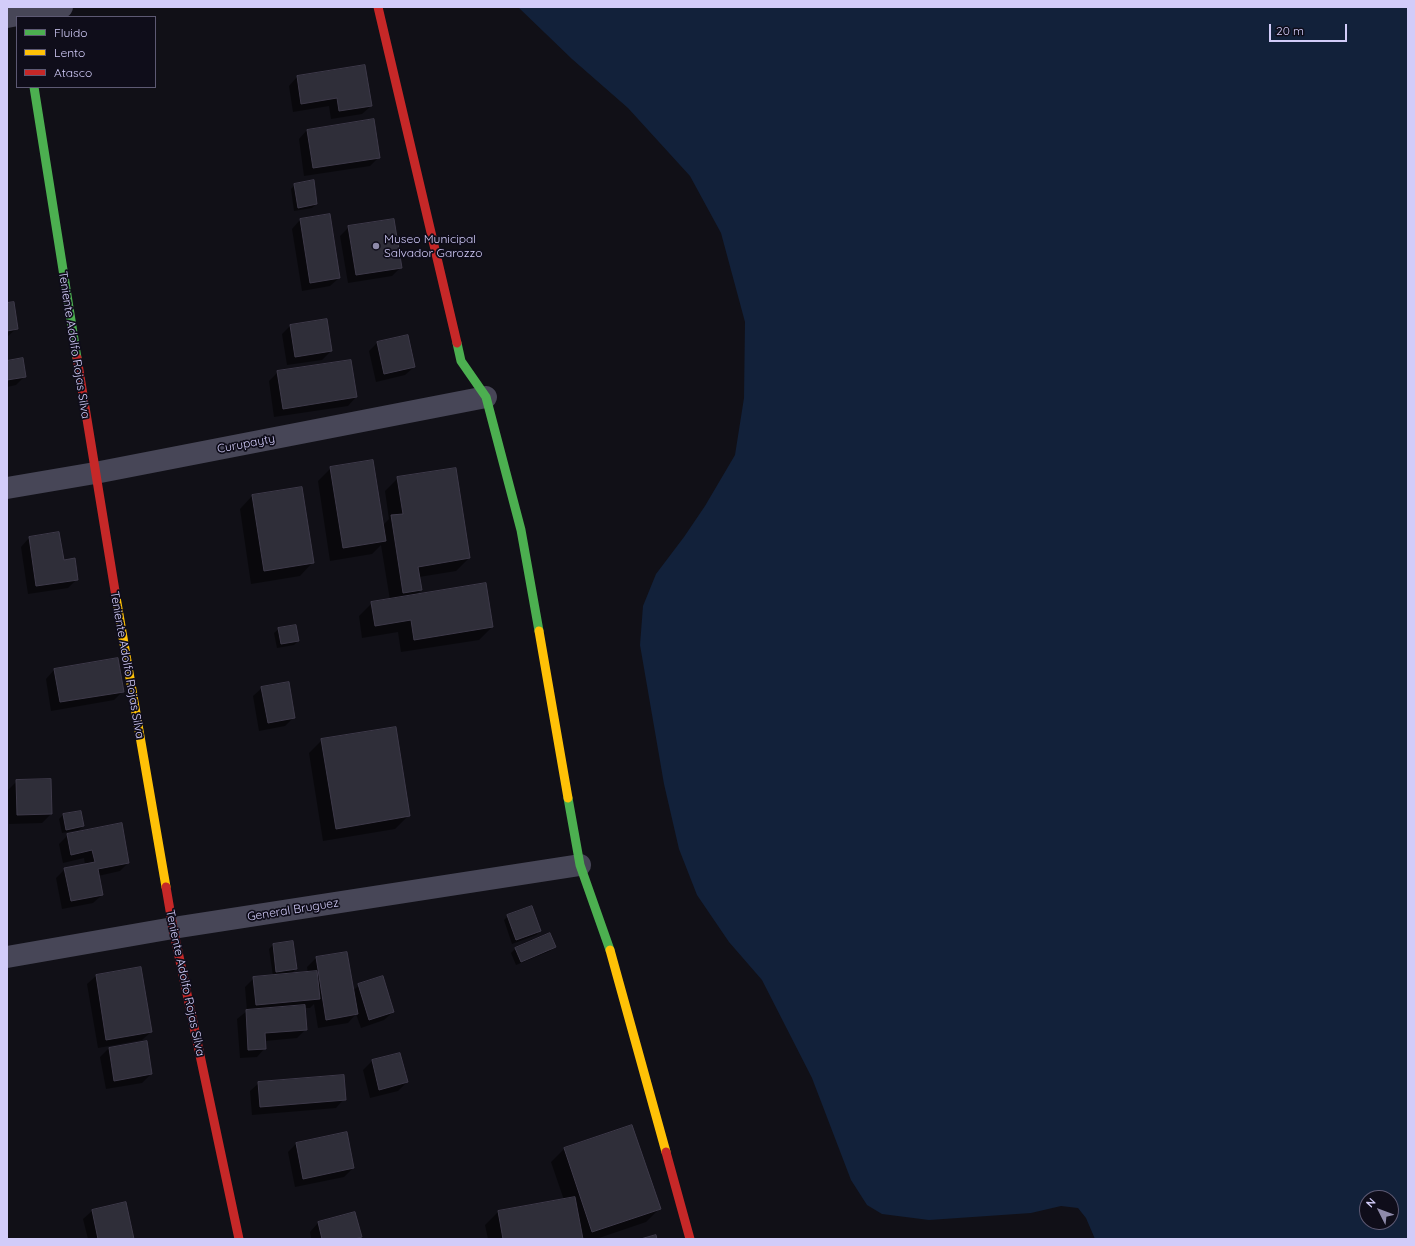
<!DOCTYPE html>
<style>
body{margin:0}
#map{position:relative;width:1415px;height:1246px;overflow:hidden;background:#111017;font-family:Quicksand,sans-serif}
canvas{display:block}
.frame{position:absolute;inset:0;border:8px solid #d2ccf9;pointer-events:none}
.legend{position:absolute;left:16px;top:16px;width:140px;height:72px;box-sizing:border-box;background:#0f0d1a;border:1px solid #5d5973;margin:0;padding:5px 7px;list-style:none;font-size:12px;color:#d2ccf9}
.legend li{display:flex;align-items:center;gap:8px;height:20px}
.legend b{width:20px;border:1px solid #5d5973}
.north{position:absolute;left:1359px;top:1190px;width:40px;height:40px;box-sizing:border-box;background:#0f0d1a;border:1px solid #5d5973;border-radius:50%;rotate:312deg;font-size:11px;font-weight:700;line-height:16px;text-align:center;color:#d2ccf9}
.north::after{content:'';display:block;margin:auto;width:14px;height:18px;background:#8e8aaa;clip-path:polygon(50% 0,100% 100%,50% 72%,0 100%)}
.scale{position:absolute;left:1269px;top:24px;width:78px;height:18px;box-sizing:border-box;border:2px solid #d2ccf9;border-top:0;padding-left:5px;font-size:12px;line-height:14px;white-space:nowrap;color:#d2ccf9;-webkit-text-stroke:3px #0f0d1a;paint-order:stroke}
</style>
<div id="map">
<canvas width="1415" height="1246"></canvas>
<div class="frame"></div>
<ul class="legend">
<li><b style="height:5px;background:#4caf50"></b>Fluido</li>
<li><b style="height:5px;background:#ffc107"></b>Lento</li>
<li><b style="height:5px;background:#c62828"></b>Atasco</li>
</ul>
<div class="north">N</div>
<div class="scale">20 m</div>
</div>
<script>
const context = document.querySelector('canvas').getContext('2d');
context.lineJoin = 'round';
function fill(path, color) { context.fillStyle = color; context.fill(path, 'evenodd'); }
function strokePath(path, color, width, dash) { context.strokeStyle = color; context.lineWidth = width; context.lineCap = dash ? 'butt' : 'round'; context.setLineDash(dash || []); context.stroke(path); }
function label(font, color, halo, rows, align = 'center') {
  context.font = font + ' Quicksand,sans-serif'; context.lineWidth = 3.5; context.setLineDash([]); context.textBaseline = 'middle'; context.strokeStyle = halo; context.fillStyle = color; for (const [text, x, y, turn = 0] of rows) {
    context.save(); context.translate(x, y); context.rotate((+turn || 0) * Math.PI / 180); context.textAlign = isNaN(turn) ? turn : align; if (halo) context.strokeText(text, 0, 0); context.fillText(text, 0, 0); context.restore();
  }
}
const water = new Path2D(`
 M518,7H1408V1239H1095L1086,1218L1078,1208L1061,1206L1031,1213L929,1220L882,1214L867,1205L851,1180L812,1078L762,980L729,942L697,895L679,849L664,784L640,645L643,606L656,574L684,537L705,506L735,455L744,398L745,322L721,233L690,176L628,108L572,59ZM1367,1198H1391V1222H1367Z`);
const shadow = new Path2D(`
 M297,77L371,106L362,114L331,119L329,106L293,112L289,86Z
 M307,130L379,157L370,166L304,176L299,139Z
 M295,185L316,204L312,208L294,211L291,189Z
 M300,220L339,278L330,286L302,291L292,229Z
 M349,227L401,267L392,276L348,283L340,236Z
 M7,304L17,328L7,337Z
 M291,325L331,351L322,360L287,365L282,334Z
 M378,342L414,367L405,375L376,382L369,351Z
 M7,362L24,377L16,385L7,387Z
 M278,372L356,397L348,406L274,417L269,381Z
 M331,468L382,526L389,519L385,491L398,478L469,558L456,571L419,577L421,590L415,596L492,627L479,640L401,652L398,632L362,638L359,616L372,603L390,600L381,545L372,554L330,561L318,481Z
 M253,495L313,562L300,576L251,584L240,509Z
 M29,538L63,561L77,579L68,588L28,594L21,547Z
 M279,629L298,641L294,645L277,648L274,633Z
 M54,670L123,691L114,700L51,711L46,679Z
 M262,688L294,717L285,726L259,731L253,696Z
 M322,740L408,816L395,829L323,841L309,753Z
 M17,781L51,814L42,823L9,824L8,790Z
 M63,815L83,826L79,830L62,833L59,819Z
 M68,835L128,863L120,871L98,876L102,895L93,903L62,909L56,878L65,869L85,865L84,858L63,863L59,844Z
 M508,916L540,931L536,935L512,944L504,920Z
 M273,945L296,969L290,975L308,973L307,967L316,958L346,953L353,991L359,985L393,1012L384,1020L361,1028L356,1014L348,1023L318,1028L314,1004L310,1008H304L306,1029L297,1038L265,1041V1048L257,1057L240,1058L237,1019L247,1011L245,987L254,978L273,976L269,949Z
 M554,947L550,951L516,965L511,953L515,949Z
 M140,968L151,1032L142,1040L98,1048L87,984L96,976Z
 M109,1048L151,1074L142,1083L106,1089L100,1057Z
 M400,1054L407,1082L398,1091L370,1098L363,1070L372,1061Z
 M259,1083L344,1099L336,1108L252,1115L250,1091Z
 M631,1126L659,1209L646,1222L596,1239H488L485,1225L498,1212L564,1200L551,1162L564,1149Z
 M296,1144L353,1168L344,1177L295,1187L288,1152Z
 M125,1203L133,1239H88L83,1219L92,1211Z
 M318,1223L361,1237L359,1239H311L310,1232Z`);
const building = new Path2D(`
 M365,65L372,106L339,111L337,98L301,104L297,76Z
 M374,119L380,158L313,168L307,130Z
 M314,180L317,204L298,208L294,184Z
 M330,214L340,278L310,283L300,219Z
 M394,219L402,268L356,275L348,226Z
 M14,302L18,329L7,331V303Z
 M327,319L332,351L295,357L290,325Z
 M408,335L415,367L384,374L377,342Z
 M23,358L26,377L7,380V361Z
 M351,360L357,397L283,409L277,371Z
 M373,460L386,541L343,548L330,467Z
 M456,468L470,558L418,567L422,590L403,593L391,515L403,514L397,477Z
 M302,487L314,563L264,571L252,495Z
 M59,532L64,560L75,558L78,580L36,586L29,537Z
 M486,583L493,627L414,640L411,620L375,626L371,602Z
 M296,625L299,641L281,644L278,628Z
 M118,658L124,692L60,702L54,669Z
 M289,682L295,718L268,723L261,687Z
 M396,727L410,816L336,829L321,739Z
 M51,779L52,814L17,815L16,780Z
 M81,811L84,826L66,830L63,814Z
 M122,823L129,863L98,869L103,895L71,901L64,868L95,862L92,850L71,855L67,834Z
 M532,906L541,931L516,940L507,915Z
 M550,933L556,947L521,962L515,948Z
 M293,941L297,969L276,972L273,944Z
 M347,952L358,1014L326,1020L316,957Z
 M141,967L152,1032L106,1040L96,975Z
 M317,971L320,999L256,1005L253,977Z
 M383,976L394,1012L369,1020L358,984Z
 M305,1005L307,1030L265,1033L266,1049L248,1050L246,1010Z
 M147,1041L152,1074L114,1081L109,1048Z
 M400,1053L408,1082L379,1090L372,1060Z
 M344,1075L346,1100L260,1107L258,1082Z
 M632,1125L661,1209L592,1232L564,1148Z
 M347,1132L354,1168L303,1179L296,1143Z
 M575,1197L583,1239H503L498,1211Z
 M126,1202L134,1239H98L92,1210Z
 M355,1212L362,1237L355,1239H322L318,1222Z
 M656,1235L657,1239H641Z`);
const street = new Path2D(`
 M7,17L62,7
 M7,488L95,473L486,397
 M7,957L173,928L580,865`);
const fast = new Path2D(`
 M34,87L77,358
 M457,343L461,361L486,397L521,530L539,631
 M568,798L580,865L610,950`);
const slow = new Path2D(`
 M116,597L166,887
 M539,631L568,798
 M610,950L666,1152`);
const jam = new Path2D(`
 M378,7L457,343
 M77,358L116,597
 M166,887L173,928L239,1239
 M666,1152L690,1239`);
const markers = [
 [376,246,4,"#8e8aaa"]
];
const poiNames = [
 ["Museo Municipal",384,239],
 ["Salvador Garozzo",384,253]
];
const streetNames = [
 ["Teniente Adolfo Rojas Silva",74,345,81],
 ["Curupayty",246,444,-11],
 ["Teniente Adolfo Rojas Silva",127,665,80],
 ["General Bruguez",293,910,-9],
 ["Teniente Adolfo Rojas Silva",185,983,78]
];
fill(water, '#12213a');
fill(shadow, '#0007');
fill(building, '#2f2e39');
strokePath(building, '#3e3a4a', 1);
strokePath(street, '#474657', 22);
strokePath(fast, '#4caf50', 9);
strokePath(slow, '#ffc107', 9);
strokePath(jam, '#c62828', 9);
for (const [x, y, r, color] of markers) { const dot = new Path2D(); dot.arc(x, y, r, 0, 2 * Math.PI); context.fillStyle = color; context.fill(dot); strokePath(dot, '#0f0d1a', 1.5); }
label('12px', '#d2ccf9', '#0f0d1a', poiNames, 'left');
label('12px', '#d2ccf9', '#0f0d1a', streetNames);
</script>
